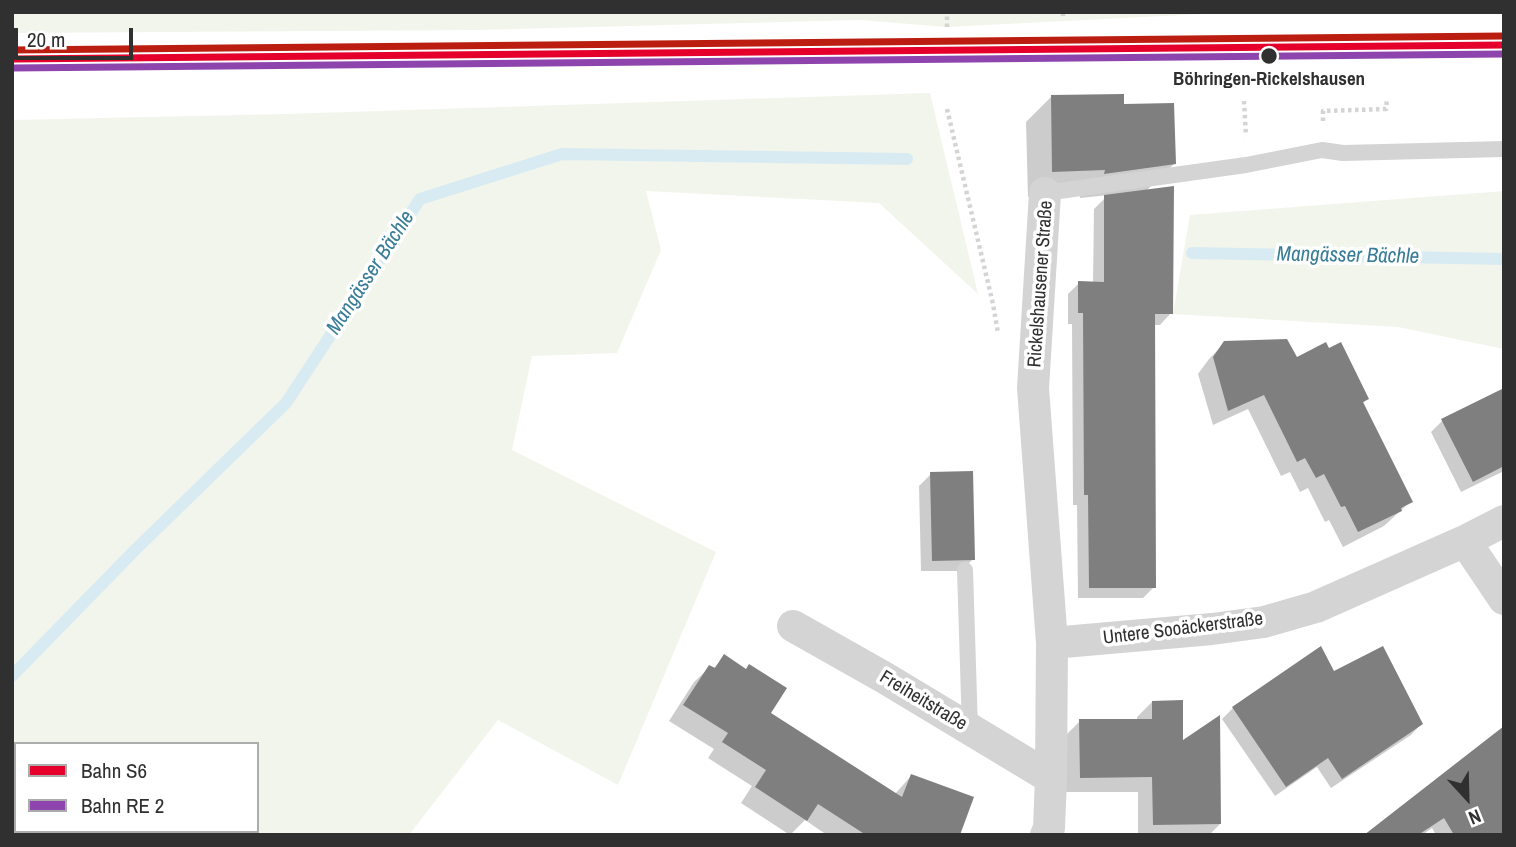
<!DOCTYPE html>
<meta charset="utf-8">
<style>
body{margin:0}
#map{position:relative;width:1516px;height:847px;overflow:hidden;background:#fff;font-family:"Archivo Narrow",sans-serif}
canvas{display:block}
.frame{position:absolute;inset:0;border:14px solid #303030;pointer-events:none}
.legend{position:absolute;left:14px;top:742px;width:245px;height:91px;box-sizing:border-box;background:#fff;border:2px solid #acacac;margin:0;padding:9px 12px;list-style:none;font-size:21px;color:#303030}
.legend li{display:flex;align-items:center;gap:14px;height:35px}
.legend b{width:35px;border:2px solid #acacac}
.north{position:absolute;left:1432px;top:763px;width:70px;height:70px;-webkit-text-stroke:5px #fff;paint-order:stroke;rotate:158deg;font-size:19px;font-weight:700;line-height:28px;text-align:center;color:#303030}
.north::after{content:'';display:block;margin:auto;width:24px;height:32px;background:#303030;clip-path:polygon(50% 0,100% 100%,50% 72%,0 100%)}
.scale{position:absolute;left:14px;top:28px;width:119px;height:32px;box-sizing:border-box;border:4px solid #303030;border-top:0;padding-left:9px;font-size:21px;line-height:24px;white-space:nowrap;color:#303030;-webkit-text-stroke:5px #fff;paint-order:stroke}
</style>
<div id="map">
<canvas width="1516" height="847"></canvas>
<div class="frame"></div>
<ul class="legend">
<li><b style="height:9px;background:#e4002b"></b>Bahn S6</li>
<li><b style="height:9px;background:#8e44ad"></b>Bahn RE 2</li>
</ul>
<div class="north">N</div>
<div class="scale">20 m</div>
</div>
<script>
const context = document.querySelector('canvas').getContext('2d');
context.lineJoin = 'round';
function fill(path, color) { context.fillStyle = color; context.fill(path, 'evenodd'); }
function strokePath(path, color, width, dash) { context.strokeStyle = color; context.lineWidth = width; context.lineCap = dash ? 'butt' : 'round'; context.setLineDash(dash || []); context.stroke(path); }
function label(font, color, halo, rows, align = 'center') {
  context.font = font + ' "Archivo Narrow",sans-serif'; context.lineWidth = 7; context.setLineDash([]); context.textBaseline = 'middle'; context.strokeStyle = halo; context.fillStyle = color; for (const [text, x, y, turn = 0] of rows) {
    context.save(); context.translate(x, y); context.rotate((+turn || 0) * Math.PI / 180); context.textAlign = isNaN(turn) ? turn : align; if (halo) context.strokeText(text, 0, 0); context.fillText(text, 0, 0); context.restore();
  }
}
const green = new Path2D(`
 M12,12H1242L947,27L859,20L476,30L12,33Z
 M930,93L978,294L879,203L646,191L661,250L617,353L532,356L512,450L716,552L618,785L498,720L409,835H12V120L287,114ZM16,744H257V831H16Z
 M1504,191V349L1398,327L1173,314L1190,215Z`);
const shadow = new Path2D(`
 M1051,97L1122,106L1174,164L1146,191L1171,313L1160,325H1153L1154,587L1143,598H1078L1077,505H1073L1072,324H1068V294L1079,283H1093L1094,209L1108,195L1080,198V195L1028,197L1026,122Z
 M1225,343L1296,360L1367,399L1362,404L1411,501L1384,526L1343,547L1329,520L1325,522L1308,488L1300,492L1290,472L1281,476L1248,409L1213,425L1198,374L1209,359Z
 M1504,390V471L1461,492L1431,432L1442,421Z
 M931,474L973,559L961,571H921L919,486Z
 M1321,648L1333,673L1421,724L1411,735L1331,788L1317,767L1275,796L1222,719L1233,708Z
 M724,657L768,713L895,794L911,776L958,835H827L805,820L790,835L741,803L752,786L708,758L714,749L669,721L694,682L710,667L713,669Z
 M1152,702L1220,824L1209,835H1138V792H1065V736L1080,721L1137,720V717Z
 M1504,728V835H1436L1432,828L1422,835H1370Z`);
const stream = new Path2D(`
 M1192,253L1504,259
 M12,676L135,550L286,403L420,199L562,154L907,159`);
const building = new Path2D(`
 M1124,94V104L1174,103L1176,164L1104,174L1105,170L1052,172L1051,95Z
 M1174,186L1173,314H1155L1156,588H1089L1088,495H1084L1083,313H1078V281L1104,282V195Z
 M1287,339L1297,357L1326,342L1329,348L1341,342L1369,399L1363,402L1413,502L1401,508L1402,511L1358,532L1345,506L1341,507L1324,474L1316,478L1305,458L1297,462L1264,395L1228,411L1213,357L1224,341Z
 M1504,388V466L1473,482L1441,419Z
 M973,471L975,560L932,561L930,472Z
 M1321,646L1334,671L1383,646L1423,724L1342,779L1328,758L1286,787L1232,707Z
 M724,654L746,669L749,664L787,688L771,713L902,797L911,774L974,797L960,835H866L818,804L807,821L755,787L766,770L722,742L728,733L683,705L709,665L715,668Z
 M1183,700V740L1220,715L1221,824L1153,825L1152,777L1080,778L1079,719H1152V701Z
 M1504,726V835H1454L1444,818L1418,835H1364Z`);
const path = new Path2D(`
 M1063,16V12
 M947,27V12
 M1244,101L1246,136
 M947,109L993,304L998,333
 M1323,121V111L1386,109L1387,99`);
const service = new Path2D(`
 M1045,193L1246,165L1322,150L1343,153L1504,149
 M965,570L970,730`);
const minor = new Path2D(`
 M1045,193L1033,388L1052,643L1051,778L1049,828L1046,835
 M1465,541L1504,599
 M793,626L885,678L1051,778
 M1052,643L1212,629L1264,622L1316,607L1465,541L1504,521`);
const rail1 = new Path2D(`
 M12,59L1504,45`);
const rail2 = new Path2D(`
 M12,68L1504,54`);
const rail3 = new Path2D(`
 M12,50L1504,36`);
const markers = [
 [1269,56,9,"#303030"]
];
const stopNames = [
 ["Böhringen-Rickelshausen",1269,80]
];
const streetNames = [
 ["Rickelshausener Straße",1041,284,-86],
 ["Untere Sooäckerstraße",1183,629,-7],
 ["Freiheitstraße",923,701,31]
];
const waterNames = [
 ["Mangässer Bächle",1348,256,1],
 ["Mangässer Bächle",371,273,-57]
];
fill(green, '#f2f5ec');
fill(shadow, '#0003');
strokePath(stream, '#d8ebf3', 12);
fill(building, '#7f7f7f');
strokePath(path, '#d4d4d4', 4.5, [3.5, 3.5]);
strokePath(service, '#d4d4d4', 16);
strokePath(minor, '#d4d4d4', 32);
strokePath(rail1, '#e4002b', 7);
strokePath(rail2, '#8e44ad', 7);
strokePath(rail3, '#bb1e10', 7);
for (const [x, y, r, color] of markers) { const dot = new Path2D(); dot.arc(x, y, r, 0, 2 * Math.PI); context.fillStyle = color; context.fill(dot); strokePath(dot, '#fff', 2.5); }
label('bold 19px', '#303030', '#fff', stopNames);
label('19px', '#303030', '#fff', streetNames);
label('italic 21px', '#387c97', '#fff', waterNames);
</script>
